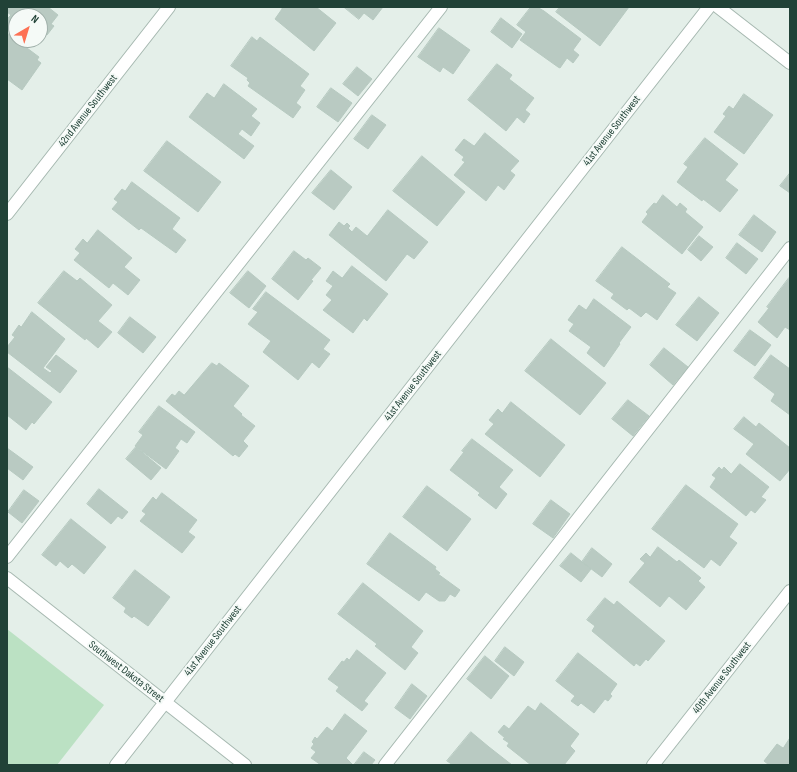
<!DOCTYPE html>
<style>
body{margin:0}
#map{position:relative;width:797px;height:772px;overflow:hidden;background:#e4efe9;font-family:"Sofia Sans Condensed",sans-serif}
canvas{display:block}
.frame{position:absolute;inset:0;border:8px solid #214237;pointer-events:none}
.north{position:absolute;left:8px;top:8px;width:40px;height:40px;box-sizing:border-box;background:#f5faf7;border:1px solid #a0b0aa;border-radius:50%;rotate:38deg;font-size:11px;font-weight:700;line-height:16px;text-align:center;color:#214237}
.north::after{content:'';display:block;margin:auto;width:14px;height:18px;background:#fd7154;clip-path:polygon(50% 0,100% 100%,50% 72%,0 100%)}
</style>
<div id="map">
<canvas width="797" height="772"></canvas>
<div class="frame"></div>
<div class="north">N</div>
</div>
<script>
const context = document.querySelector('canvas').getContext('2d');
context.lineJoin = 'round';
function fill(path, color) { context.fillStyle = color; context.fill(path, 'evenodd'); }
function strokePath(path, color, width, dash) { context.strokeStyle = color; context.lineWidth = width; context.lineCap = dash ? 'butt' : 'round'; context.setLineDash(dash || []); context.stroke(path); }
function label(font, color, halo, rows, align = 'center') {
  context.font = font + ' "Sofia Sans Condensed",sans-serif'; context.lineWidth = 4; context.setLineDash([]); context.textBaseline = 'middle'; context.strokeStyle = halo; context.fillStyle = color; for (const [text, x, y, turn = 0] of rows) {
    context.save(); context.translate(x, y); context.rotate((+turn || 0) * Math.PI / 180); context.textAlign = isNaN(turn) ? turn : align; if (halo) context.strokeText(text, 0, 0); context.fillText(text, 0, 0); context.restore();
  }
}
const green = new Path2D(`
 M7,629L104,705L57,765H7Z`);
const building = new Path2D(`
 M7,7H48L58,15L51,24L54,26L47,35L44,33L40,39V16H16V32L7,25V19L11,15L7,12Z
 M281,7H316L336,23L314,51L275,19L282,9Z
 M344,7H383L373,20L364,13L359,19Z
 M531,7H537L544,11L581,39L573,50L579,55L573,63L567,58L560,68L558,67L520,40L526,32L517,25Z
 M560,7H629L600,46L556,12Z
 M501,18L522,34L512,48L491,32Z
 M439,28L470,50L453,74L443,67L440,72L418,57Z
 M7,33L39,57L37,60L41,63L22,90L7,79Z
 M252,37L257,41L260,37L309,74L300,86L305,90L296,103L301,107L293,118L248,86L250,83L247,80L248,78L231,66Z
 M27,40H39L35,46Z
 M497,64L512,75L509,79L534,98L525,110L530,114L524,123L517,117L506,131L468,100Z
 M357,67L372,79L358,96L343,84Z
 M224,84L257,109L251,116L260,123L251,136L242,129L238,134L254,146L244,159L189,117L207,93L214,98Z
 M331,88L352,103L338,122L317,107Z
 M744,94L773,115L744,154L714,132L726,116L723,114L729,106L733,109Z
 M372,115L386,125L368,149L354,139Z
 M485,133L519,161L510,171L515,175L504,190L498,185L486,201L454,175L465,162L462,160L464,157L455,150L464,139L474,146Z
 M705,138L738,164L725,180L738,190L720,212L703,199L702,201L677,182L688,167L684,164Z
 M167,141L221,182L198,212L144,171Z
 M422,156L465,192L437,226L393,191Z
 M331,170L352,187L334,210L312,193Z
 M790,173V193L780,186Z
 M132,182L180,218L172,229L186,240L176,253L141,228L139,230L112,209L118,202L114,199L122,189L125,191Z
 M663,195L677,207L680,203L687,209L685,212L703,227L682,254L642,222L648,214L646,212L654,203L656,204Z
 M388,210L428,242L414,259L407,254L386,281L329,235L339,222L344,226L347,223L350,226L348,228L352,232L356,227L367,236Z
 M754,215L776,232L762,252L739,235Z
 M98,230L132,258L124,267L140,280L128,295L113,283L109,288L74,260L80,253L75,249L83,239L87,243Z
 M699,236L713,247L701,261L688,250Z
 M737,243L758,259L746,274L726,258Z
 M622,247L670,284L667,287L676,293L657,320L646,312L641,317L629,308L627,310L611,298L614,294L596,281Z
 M294,251L306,260L308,258L321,268L311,280L313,281L298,300L272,279Z
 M352,266L388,294L367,321L364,318L353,333L323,310L332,300L326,295L333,286L326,281L333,271L342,278Z
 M64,271L77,281L80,278L112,305L98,321L112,332L98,348L86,338L85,340L38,303Z
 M248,271L266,286L249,308L230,293Z
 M789,278L790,279V330L785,327L777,338L758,322L769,308L767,307Z
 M266,292L330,340L323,349L330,354L319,368L312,362L298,380L263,352L271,341L248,324L258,312L253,309Z
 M699,297L719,313L697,341L676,325Z
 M594,299L631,327L619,343L620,344L604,367L587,353L591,347L569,331L574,324L568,320L579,305L586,310Z
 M32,312L65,339L43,368L50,373L52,371L46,367L56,355L77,371L60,393L7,352V347L15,337L12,335L19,325L21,327Z
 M130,317L156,337L143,353L118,333Z
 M750,330L771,345L755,366L734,351Z
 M551,339L606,383L580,415L525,371Z
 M664,348L688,367L673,385L650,365Z
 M771,355L790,369V415L771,401L775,394L754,378Z
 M212,363L217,366L219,363L249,386L233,406L242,414L241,415L255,426L243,441L248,446L239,457L235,454L233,456L166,401L172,394L175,396L179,391L184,395Z
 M7,367L52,402L34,424L32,422L26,430L7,415Z
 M628,400L649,416L633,436L612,419Z
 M511,402L565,445L540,477L485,434L494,424L489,420L498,409L502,413Z
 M159,406L195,432L187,443L181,439L175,448L179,451L166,469L135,446L143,435L139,432Z
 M744,417L756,427L759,423L790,448V469L780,481L746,454L754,444L734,429Z
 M472,439L513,470L499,487L507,494L496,509L478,495L480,493L450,470L464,452L462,451Z
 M136,447L161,468L151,480L126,459Z
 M7,448L33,467L23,480L7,468Z
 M740,464L769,487L761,497L766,500L755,513L751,510L746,516L710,487L716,478L712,475L719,467L722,470L724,467L731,474Z
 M686,485L738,524L729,537L737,543L720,566L711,559L704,568L652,529Z
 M427,486L471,519L447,551L403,517Z
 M99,489L128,512L122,519L118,516L111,524L87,504Z
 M24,490L39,501L22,523L8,512Z
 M162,493L197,520L188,532L195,537L182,553L140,521L146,514L142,511L153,497L156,500Z
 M551,500L570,514L553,538L533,524Z
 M71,519L106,547L84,574L72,564L68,568L60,561L56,566L42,555Z
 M390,533L436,567L435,569L440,573L438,574L460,590L455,597L450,594L445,601H439L426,592L419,601L367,564Z
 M658,547L677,562L679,560L701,578L698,581L705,587L686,610L669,596L660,607L629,582L645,563L640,559L646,553L650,557Z
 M592,548L612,564L602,577L582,562Z
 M571,553L591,569L581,582L560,566Z
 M135,570L170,597L148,626L134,616L132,618L124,612L126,608L113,598Z
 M363,583L423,631L411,647L418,653L405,670L375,646L377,644L338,614Z
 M605,598L614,605L617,601L665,641L648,661L646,659L640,666L636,663L634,666L592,631L595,626L587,620Z
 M505,647L524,662L514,676L495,661Z
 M357,650L386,673L364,701L368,704L362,711L336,691L339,687L328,679L342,661L344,662L347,658L349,660Z
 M578,653L617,684L610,694L612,696L608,701L605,699L594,713L581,703L578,706L571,701L575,696L556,681Z
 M485,656L509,676L491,699L467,679Z
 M412,684L427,696L410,719L395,708Z
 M541,703L579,734L570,746L575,751L564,765H531L507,746L509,743L503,739L505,738L498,732L504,725L509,729L528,706L535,711Z
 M345,714L367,731L346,758L353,765H321L311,758L316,752L311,748L314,744L312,742L315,737L317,739L327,727L332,731Z
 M471,732L489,747L512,765H453L447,761Z
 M790,738V765H769L764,761L777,744L783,748Z
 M364,752L375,760L371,765H354Z`);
const service = new Path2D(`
 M7,557L441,7
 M385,765L790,248`);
const minor = new Path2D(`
 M718,7L790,63
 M7,214L169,7
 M7,578L245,765
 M116,765L709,7
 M653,765L790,591`);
const streetNames = [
 ["42nd Avenue Southwest",88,111,-52],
 ["41st Avenue Southwest",612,131,-52],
 ["41st Avenue Southwest",413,386,-52],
 ["41st Avenue Southwest",213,641,-52],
 ["Southwest Dakota Street",126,672,38],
 ["40th Avenue Southwest",722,678,-52]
];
fill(green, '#bbe1c3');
fill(building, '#b9cac2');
strokePath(building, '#b6c9c0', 1);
strokePath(service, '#a6b8b0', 14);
strokePath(minor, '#a6b8b0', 14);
strokePath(service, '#fff', 12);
strokePath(minor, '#fff', 12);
label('11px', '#214237', '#f5faf7', streetNames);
</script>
